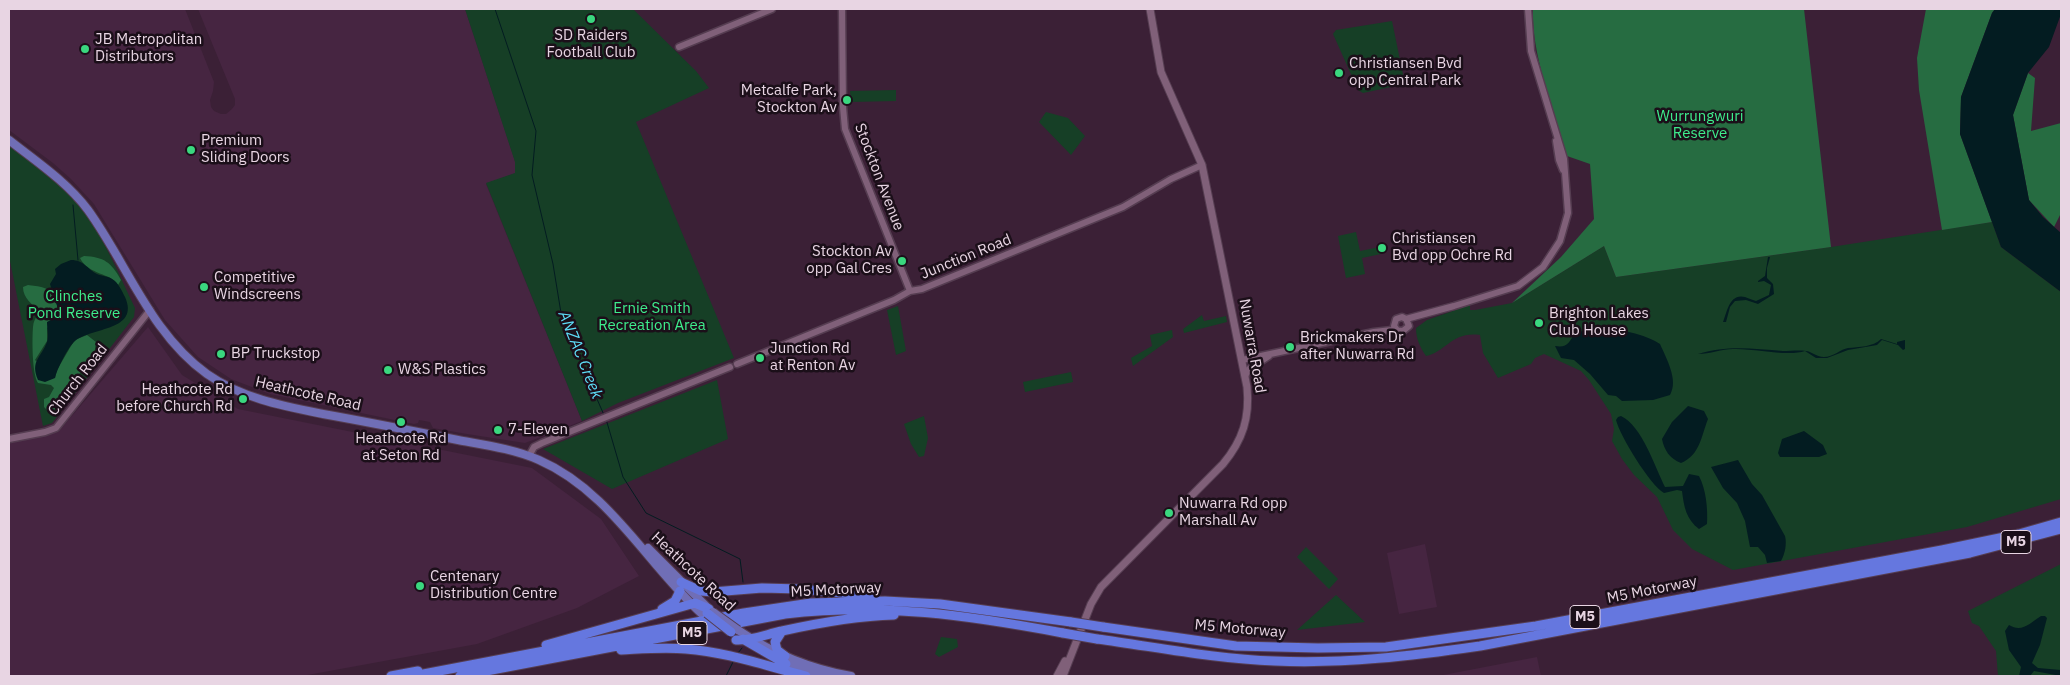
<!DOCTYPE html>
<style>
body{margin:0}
#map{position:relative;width:2070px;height:685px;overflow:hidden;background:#3b2036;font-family:"IBM Plex Sans",sans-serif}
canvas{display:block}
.frame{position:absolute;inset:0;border:10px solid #e8d5e3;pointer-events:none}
</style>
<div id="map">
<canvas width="2070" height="685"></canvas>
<div class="frame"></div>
</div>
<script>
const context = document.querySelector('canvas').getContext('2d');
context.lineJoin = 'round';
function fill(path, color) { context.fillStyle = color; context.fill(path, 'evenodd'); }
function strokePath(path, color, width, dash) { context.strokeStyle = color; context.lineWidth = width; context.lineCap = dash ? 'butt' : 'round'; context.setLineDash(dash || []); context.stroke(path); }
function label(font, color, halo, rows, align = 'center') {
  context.font = font + ' "IBM Plex Sans",sans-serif'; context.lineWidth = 5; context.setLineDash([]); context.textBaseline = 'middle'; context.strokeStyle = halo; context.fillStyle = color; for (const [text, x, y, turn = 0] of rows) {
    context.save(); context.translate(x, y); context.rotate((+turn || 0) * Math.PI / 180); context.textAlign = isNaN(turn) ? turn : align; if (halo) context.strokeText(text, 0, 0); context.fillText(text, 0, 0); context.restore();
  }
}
const built = new Path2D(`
 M9,9H185L214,82L213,91L210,100L211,107L214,111L221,114H226L232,109L235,105V99L198,9H465L515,161L516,173L486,184L582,421L525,443L467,434L433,428L430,422L419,420L418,423L414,424L270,394L231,379L198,357L165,320L94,204L71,179L53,163L9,130Z
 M148,327L182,375L238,409L532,468L601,519L639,576L577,608L477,644L302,676H9V443L58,432Z
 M1425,544L1437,607L1399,614L1387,553Z
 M1537,657L1541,676H1438Z`);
const green = new Path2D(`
 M465,9H633L696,71L709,88L636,122L734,358L618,403L582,421L486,183L515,173V162Z
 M1392,21L1405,84L1363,93L1358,90L1333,34L1336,30Z
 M896,90V101L851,102L850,91Z
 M1046,112L1068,118L1085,136L1071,155L1039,122Z
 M9,145C36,166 67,186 87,215C106,243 120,277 135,308L134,317L52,423L43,426L9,256Z
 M1992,222L2001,247L2061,292V499L1967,527L1733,570L1692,549L1673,530L1657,497L1634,475L1622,459L1612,441L1614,429L1611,414L1589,380L1581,371L1544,354L1535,358L1531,364L1498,378L1483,353L1480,335C1452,331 1446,352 1426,356C1420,347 1416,339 1416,328L1427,320L1470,305V310H1475L1512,303L1604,246L1616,277L1831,247Z
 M1356,232L1360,251L1380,247L1381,254L1362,258L1365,274L1346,278L1338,236Z
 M898,306L906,351L896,355L887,310Z
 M1202,315L1204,321L1226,316L1227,322L1184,333L1183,329Z
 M1172,330L1173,337L1133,366L1131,358L1152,346L1150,335Z
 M1071,372L1073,382L1025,392L1023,382Z
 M717,380L728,439L612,489L543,449Z
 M924,416L928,438L924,456L919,457L911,444L904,424Z
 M1306,547L1338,579L1329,589L1297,557Z
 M2061,564V676H1998L1996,651L1979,626L1972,623L1968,611Z
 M1336,595L1365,622L1297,630Z
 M941,637L957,639L958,647L939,657L935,654Z`);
const forest = new Path2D(`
 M1533,9H1804L1831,247L1616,277L1604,246L1512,303L1561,257L1594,219L1590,164L1567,156L1564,150C1553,107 1531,53 1533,9Z
 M1926,9H1995L1992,13L1961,97L1960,134L1992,222L1942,230L1919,90L1917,58Z
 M2028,73L2035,78L2031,131L2061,123V213L2054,227L2029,200L2013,115Z
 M84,256C104,257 111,262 121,280L118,285C112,273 88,275 80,258Z
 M28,285C37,286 53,287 56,299C57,305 57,309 60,315L47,328V341L35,360L55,378L57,370L71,346L75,340L87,335L96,342L94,356L59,399L56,408L50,413L44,407V399L49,397L54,388L51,385L38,383C32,374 32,339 33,327C33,322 36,317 39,312C33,304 23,299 23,287Z`);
const water = new Path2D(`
 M1995,9H2061V14L2049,47L2028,73L2013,115L2029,200L2043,217L2061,233V292L2001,247L1960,134L1961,97L1992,13Z
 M1768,257H1770L1767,268V278L1773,284L1774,294L1758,304L1746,300L1735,301L1730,307L1726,322H1723C1727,313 1729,293 1745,297C1748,298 1752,300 1756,301L1769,295L1771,285L1764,281L1758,282V281L1765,276Z
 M71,260C84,260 87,269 97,274C102,276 108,276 112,279C118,282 122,291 125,297C140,331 92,327 75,341C68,347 57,369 55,378L45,382L38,380C30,361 41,358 47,342C49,336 47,329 47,322L60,315L50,284L56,274L55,269L61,264Z
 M1599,327C1617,329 1646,334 1660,344C1666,358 1679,380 1670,395L1653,400L1622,401L1616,396L1608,395L1590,374L1574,360L1561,358L1555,346C1568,348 1569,342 1575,333Z
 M1881,339L1897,344V342L1905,340V349L1903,350L1898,345L1882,340L1877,345L1848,350L1827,358H1816L1805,351C1788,357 1753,348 1733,349C1722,349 1710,354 1698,354C1728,345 1753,349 1783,351C1790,351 1799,350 1806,351C1811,351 1816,357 1824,357C1833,357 1841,349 1848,348C1859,347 1873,347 1881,339Z
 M1688,406L1704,411L1708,419C1701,437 1700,455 1681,463C1670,459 1664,450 1662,439L1672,422Z
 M1621,416C1642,426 1655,467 1665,487L1683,486L1689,474L1699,476C1706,489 1708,509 1707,524L1699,529C1686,519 1684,507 1682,491L1677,490L1664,493C1650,485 1620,436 1616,420L1618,417Z
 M1804,431L1823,445L1827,454L1819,457H1780L1778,453L1782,439Z
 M1738,460L1752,484L1762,495L1785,536C1787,544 1785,554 1781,561L1767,563L1765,555L1758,547H1750L1745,521L1737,503L1723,488L1711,467Z
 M2041,616H2045L2047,618L2040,645L2032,663L2038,668L2061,670V676L2034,671L2030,676H2019L2021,667L2009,650L2005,631L2009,625C2022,633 2030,623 2041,616Z`);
const stream = new Path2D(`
 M495,9L536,131L532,175L553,264L562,319L604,415
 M73,205L78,260
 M606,419L623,477L646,513L740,559L743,582
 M738,653L742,648
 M726,676L733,662`);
const tertiary = new Path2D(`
 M842,9L843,107L845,129L910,291
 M679,47L772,9
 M1556,141L1559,160L1563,170
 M1406,319L1454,306L1518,286L1543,267L1560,241L1568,213L1564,159L1531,51L1528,9
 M1242,360L1374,332L1392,330L1403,331L1409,326L1406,319L1402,317L1396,319L1394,326L1397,330
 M737,364L894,300L910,291L922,289L1123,207L1171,179L1202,165
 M1245,376L1249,369L1269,356
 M9,439L45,432L56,428L150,310
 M529,456L534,447L542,443L730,367`);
const secondary = new Path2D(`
 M1057,676L1065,661
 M1063,676L1091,604L1101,587L1223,464C1243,440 1250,417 1247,387L1202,165L1161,72L1150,9`);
const primary = new Path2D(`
 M9,140C37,162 67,182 88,210C127,264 151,334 207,374C241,398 283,406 323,414C368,422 413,431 458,440C485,445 514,449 539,460C610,491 647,564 702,614
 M648,548L707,607
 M738,630C772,653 811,669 851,676
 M781,662L827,676`);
const motorway = new Path2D(`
 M681,582L701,591L713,592L762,588L800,589L875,596
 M662,609L675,601L680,591
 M1103,627L1236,646L1318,648L1386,647L1536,626L1942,550L2019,534L2061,522
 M782,631L775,642L777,650L785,656
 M743,639L786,664
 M1097,639C1156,647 1215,659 1275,661C1344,664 1412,656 1480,646L1970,553L2061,529
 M736,640C752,641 767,634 782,631C818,623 857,616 894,615
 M546,645L695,603L709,609
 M621,650C642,649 664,647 686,649C727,652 766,666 806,676
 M391,676L418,671
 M413,676L744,613L811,603L885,601L940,604L1071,622
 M460,676L785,614C884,603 967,615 1063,633`);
const primaryBridge = new Path2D(`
 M713,612L738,630`);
const motorwayBridge = new Path2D(`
 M707,613L731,632
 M1071,622L1103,627
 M1063,633L1097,639`);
const markers = [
 [591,19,5,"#3ad77f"],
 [85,49,5,"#3ad77f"],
 [1339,73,5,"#3ad77f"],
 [847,100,5,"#3ad77f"],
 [191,150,5,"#3ad77f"],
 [1382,248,5,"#3ad77f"],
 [902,261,5,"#3ad77f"],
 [204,287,5,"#3ad77f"],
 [1539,323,5,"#3ad77f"],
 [1290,347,5,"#3ad77f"],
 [221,354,5,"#3ad77f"],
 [760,358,5,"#3ad77f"],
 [388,370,5,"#3ad77f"],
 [243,399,5,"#3ad77f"],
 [401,422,5,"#3ad77f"],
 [498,430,5,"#3ad77f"],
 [1169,513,5,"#3ad77f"],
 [420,586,5,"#3ad77f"]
];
const shields = [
 [2016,542,30],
 [1585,617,30],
 [692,633,30]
];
const shieldNames = [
 ["M5",2016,542],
 ["M5",1585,617],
 ["M5",692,633]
];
const poiNames = [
 ["SD Raiders",591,36,"center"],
 ["Football Club",591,53,"center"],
 ["JB Metropolitan",95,40],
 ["Distributors",95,57],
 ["Christiansen Bvd",1349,64],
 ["opp Central Park",1349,81],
 ["Metcalfe Park,",837,91,"right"],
 ["Stockton Av",837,108,"right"],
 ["Premium",201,141],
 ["Sliding Doors",201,158],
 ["Christiansen",1392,239],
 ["Bvd opp Ochre Rd",1392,256],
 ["Stockton Av",892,252,"right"],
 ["opp Gal Cres",892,269,"right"],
 ["Competitive",214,278],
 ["Windscreens",214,295],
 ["Brighton Lakes",1549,314],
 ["Club House",1549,331],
 ["Brickmakers Dr",1300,338],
 ["after Nuwarra Rd",1300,355],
 ["Junction Rd",770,349],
 ["at Renton Av",770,366],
 ["BP Truckstop",231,354],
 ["W&S Plastics",398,370],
 ["Heathcote Rd",233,390,"right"],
 ["before Church Rd",233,407,"right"],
 ["7-Eleven",508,430],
 ["Heathcote Rd",401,439,"center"],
 ["at Seton Rd",401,456,"center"],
 ["Nuwarra Rd opp",1179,504],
 ["Marshall Av",1179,521],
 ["Centenary",430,577],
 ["Distribution Centre",430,594]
];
const parkNames = [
 ["Wurrungwuri",1700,117],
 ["Reserve",1700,134],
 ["Clinches",74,297],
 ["Pond Reserve",74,314],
 ["Ernie Smith",652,309],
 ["Recreation Area",652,326]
];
const streetNames = [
 ["Stockton Avenue",879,177,69],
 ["Junction Road",966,257,-22],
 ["Nuwarra Road",1252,346,80],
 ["Church Road",78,380,-52],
 ["Heathcote Road",308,394,13],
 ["Heathcote Road",693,572,43],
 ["M5 Motorway",836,590,-3],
 ["M5 Motorway",1652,590,-11],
 ["M5 Motorway",1240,629,5]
];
const waterNames = [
 ["ANZAC Creek",580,355,68]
];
fill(built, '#462541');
fill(green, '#163f26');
fill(forest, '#266c41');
fill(water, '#031c21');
strokePath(stream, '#031c21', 1);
strokePath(tertiary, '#553d51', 9);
strokePath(secondary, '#553d51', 9);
strokePath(primary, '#553d51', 10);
strokePath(motorway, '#553d51', 11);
strokePath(tertiary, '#806079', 6);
strokePath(secondary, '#806079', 7);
strokePath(primary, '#706eb6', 8);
strokePath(motorway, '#6577df', 9);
strokePath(primaryBridge, '#553d51', 10, []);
strokePath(motorwayBridge, '#553d51', 11, []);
strokePath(primaryBridge, '#706eb6', 8);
strokePath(motorwayBridge, '#6577df', 9);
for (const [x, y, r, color] of markers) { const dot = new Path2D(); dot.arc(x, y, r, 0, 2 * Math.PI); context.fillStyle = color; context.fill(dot); strokePath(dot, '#1b0f19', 2); }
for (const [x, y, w] of shields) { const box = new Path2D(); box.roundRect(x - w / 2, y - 11.5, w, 23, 4); context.fillStyle = '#1b0f19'; context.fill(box); strokePath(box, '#e8d5e3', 1); }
label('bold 14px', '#e8d5e3', null, shieldNames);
label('15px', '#e8d5e3', '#1b0f19', poiNames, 'left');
label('15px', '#3eed8c', '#1b0f19', parkNames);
label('15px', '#e8d5e3', '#1b0f19', streetNames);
label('italic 16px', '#5ddcf6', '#1b0f19', waterNames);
</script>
